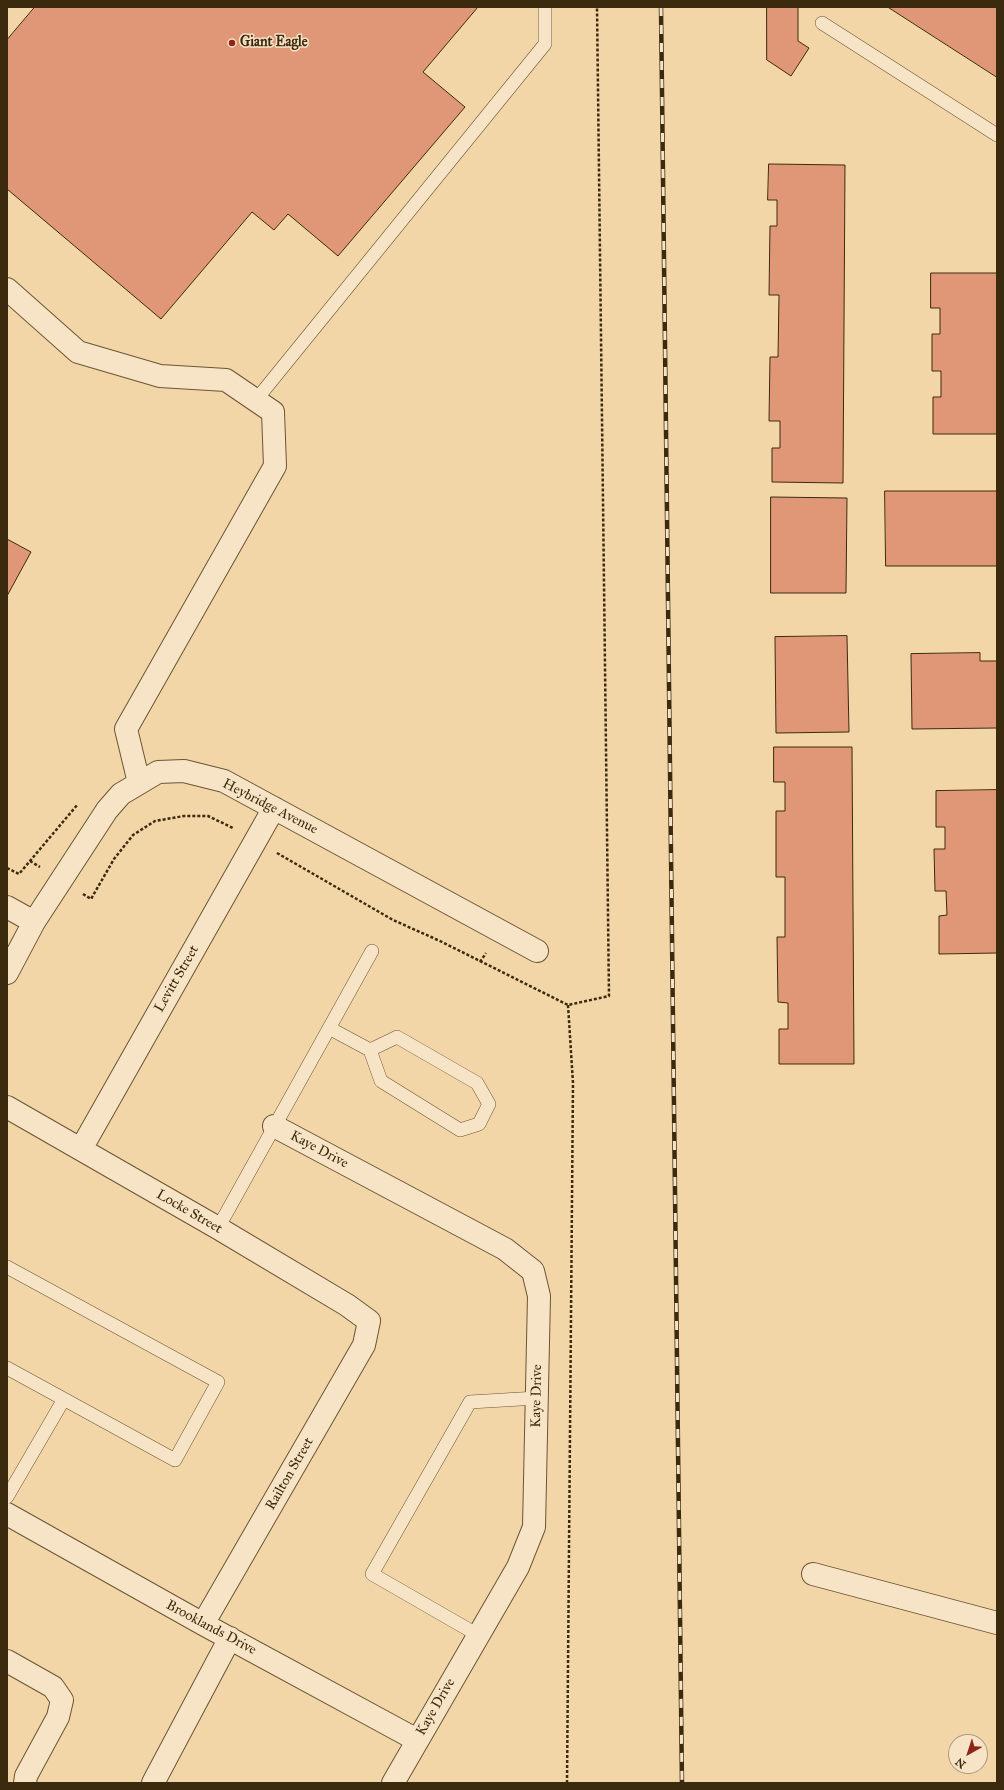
<!DOCTYPE html>
<style>
body{margin:0}
#map{position:relative;width:1004px;height:1790px;overflow:hidden;background:#f3d6a7;font-family:"IM FELL Great Primer",serif}
canvas{display:block}
.frame{position:absolute;inset:0;border:8px solid #3c2a0e;pointer-events:none}
.north{position:absolute;left:948px;top:1734px;width:40px;height:40px;box-sizing:border-box;background:#f7e4c6;border:1px solid #ac9a7c;border-radius:50%;rotate:219deg;font-size:11px;font-weight:700;line-height:16px;text-align:center;color:#3c2a0e}
.north::after{content:'';display:block;margin:auto;width:14px;height:18px;background:#8f2418;clip-path:polygon(50% 0,100% 100%,50% 72%,0 100%)}
</style>
<div id="map">
<canvas width="1004" height="1790"></canvas>
<div class="frame"></div>
<div class="north">N</div>
</div>
<script>
const context = document.querySelector('canvas').getContext('2d');
context.lineJoin = 'round';
function fill(path, color) { context.fillStyle = color; context.fill(path, 'evenodd'); }
function strokePath(path, color, width, dash) { context.strokeStyle = color; context.lineWidth = width; context.lineCap = dash ? 'butt' : 'round'; context.setLineDash(dash || []); context.stroke(path); }
function label(font, color, halo, rows, align = 'center') {
  context.font = font + ' "IM FELL Great Primer",serif'; context.lineWidth = 3; context.setLineDash([]); context.textBaseline = 'middle'; context.strokeStyle = halo; context.fillStyle = color; for (const [text, x, y, turn = 0] of rows) {
    context.save(); context.translate(x, y); context.rotate((+turn || 0) * Math.PI / 180); context.textAlign = isNaN(turn) ? turn : align; if (halo) context.strokeText(text, 0, 0); context.fillText(text, 0, 0); context.restore();
  }
}
const building = new Path2D(`
 M35,7H478L423,72L465,107L338,256L288,214L274,230L252,212L161,319L7,189V40Z
 M767,7H798V41L809,48L791,76L767,60Z
 M888,7H997V77Z
 M769,164L845,165L843,483L772,482V448H780V421H769L770,357H778L779,295H769L770,226H777V200H768Z
 M931,273H997V434H933V397H941V371H932V334H940V308H931Z
 M885,491H997V566H886Z
 M771,497L847,498L846,593H771Z
 M7,539L31,552L7,596Z
 M847,636L849,732L776,733L775,637Z
 M980,653V661H997V728L912,729L911,654Z
 M774,747H852L854,1064H779V1029H788V1003L778,1002L777,937H785V877H776V811H785V782H774Z
 M997,790V953L939,954V916L947,915L946,891H935L934,849H945V827H936V791Z`);
const path = new Path2D(`
 M277,853L393,920L440,941L568,1005L609,996L597,7
 M30,861L40,867
 M7,868L19,874L78,804
 M83,894L91,899L114,859L133,835L155,821L184,816H208L233,828
 M480,962L486,953
 M567,1783L573,1083L568,1005`);
const service = new Path2D(`
 M822,23L997,135
 M256,400L545,44V7
 M329,1028L370,1050L381,1081L460,1130L479,1124L489,1104L477,1083L397,1037L370,1050
 M218,1228L372,951
 M7,1267L218,1382L175,1460L7,1368
 M7,1497L64,1399
 M478,1635L372,1574L470,1402L537,1398`);
const minor = new Path2D(`
 M7,289L78,352L160,376L226,380L273,412L275,466L126,729L139,783
 M7,907L34,922
 M7,973L34,922L107,810L121,794L158,772L184,771L224,781L537,951
 M7,1107L218,1228L347,1305L369,1321L364,1345L203,1624
 M274,1126L505,1249L533,1271L539,1296L534,1527L518,1567L393,1783
 M81,1149L274,808
 M7,1514L203,1624L417,1740
 M813,1574L997,1623
 M7,1661L53,1687L62,1700L58,1717L26,1776L25,1783
 M153,1783L230,1638`);
const rail = new Path2D(`
 M661,7L682,1783`);
const markers = [
 [232,43,4,"#8f2418"]
];
const poiNames = [
 ["Giant Eagle",240,43]
];
const streetNames = [
 ["Heybridge Avenue",270,807,27],
 ["Levitt Street",177,979,-60],
 ["Kaye Drive",319,1150,28],
 ["Locke Street",189,1212,30],
 ["Kaye Drive",537,1396,-89],
 ["Railton Street",290,1474,-60],
 ["Brooklands Drive",211,1628,28],
 ["Kaye Drive",436,1707,-60]
];
fill(building, '#df9777');
strokePath(building, '#3c2a0e', 1);
strokePath(service, '#6a5534', 14);
strokePath(minor, '#6a5534', 24);
strokePath(path, '#3c2a0e', 2.5, [3, 2]);
strokePath(service, '#f7e4c6', 13);
strokePath(minor, '#f7e4c6', 22);
strokePath(rail, '#3c2a0e', 4.5);
strokePath(rail, '#f7e4c6', 3, [9]);
for (const [x, y, r, color] of markers) { const dot = new Path2D(); dot.arc(x, y, r, 0, 2 * Math.PI); context.fillStyle = color; context.fill(dot); strokePath(dot, '#f7e4c6', 1.5); }
label('bold 14px', '#3c2a0e', '#f7e4c6', poiNames, 'left');
label('14px', '#3c2a0e', '#f7e4c6', streetNames);
</script>
